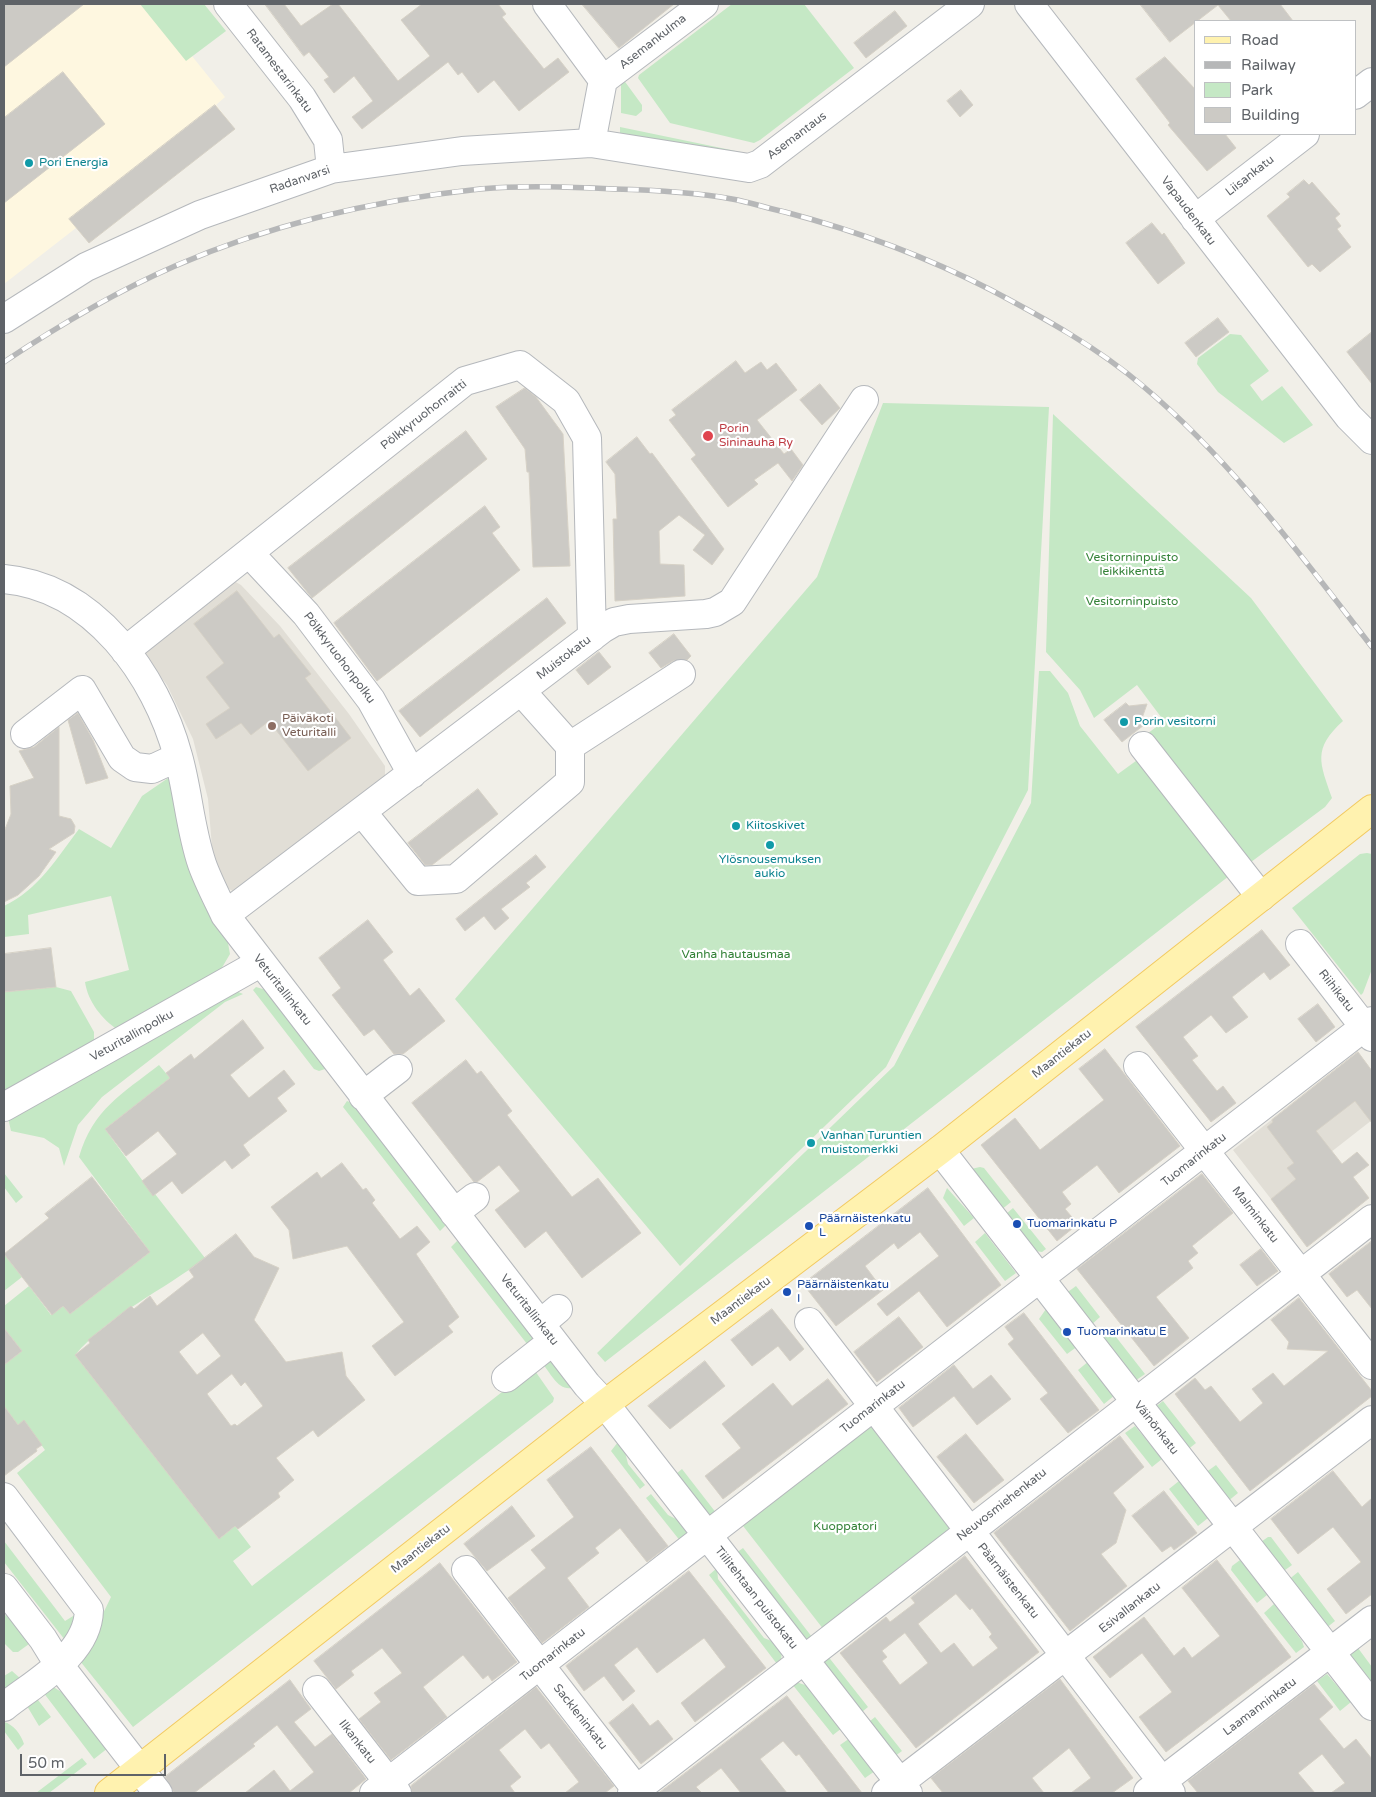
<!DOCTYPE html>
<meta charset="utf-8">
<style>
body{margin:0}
#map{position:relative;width:1376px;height:1797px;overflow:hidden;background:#f1efe8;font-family:"Varela Round",sans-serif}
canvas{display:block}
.frame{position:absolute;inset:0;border:5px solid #5f6368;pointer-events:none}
.legend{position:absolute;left:1194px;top:20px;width:162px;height:115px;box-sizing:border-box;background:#fff;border:1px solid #bfc1c3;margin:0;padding:6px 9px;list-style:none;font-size:15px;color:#5f6368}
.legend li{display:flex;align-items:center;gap:10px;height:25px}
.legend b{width:25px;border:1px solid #bfc1c3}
.scale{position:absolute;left:20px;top:1754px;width:146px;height:22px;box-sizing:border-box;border:2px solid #5f6368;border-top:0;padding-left:6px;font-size:15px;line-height:18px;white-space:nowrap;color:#5f6368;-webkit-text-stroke:4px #fff;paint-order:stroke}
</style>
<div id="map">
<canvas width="1376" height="1797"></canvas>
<div class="frame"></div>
<ul class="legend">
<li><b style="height:6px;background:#fff2af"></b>Road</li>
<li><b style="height:6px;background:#b6b7b8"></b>Railway</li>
<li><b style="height:14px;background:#c5e8c5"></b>Park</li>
<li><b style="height:14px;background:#cccac5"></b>Building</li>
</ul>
<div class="scale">50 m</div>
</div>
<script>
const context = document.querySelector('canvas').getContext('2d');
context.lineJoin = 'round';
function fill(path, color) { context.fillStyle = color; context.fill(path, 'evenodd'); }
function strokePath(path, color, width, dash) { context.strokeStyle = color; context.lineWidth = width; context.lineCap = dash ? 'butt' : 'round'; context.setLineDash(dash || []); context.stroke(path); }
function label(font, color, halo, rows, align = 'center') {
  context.font = font + ' "Varela Round",sans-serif'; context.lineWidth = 4.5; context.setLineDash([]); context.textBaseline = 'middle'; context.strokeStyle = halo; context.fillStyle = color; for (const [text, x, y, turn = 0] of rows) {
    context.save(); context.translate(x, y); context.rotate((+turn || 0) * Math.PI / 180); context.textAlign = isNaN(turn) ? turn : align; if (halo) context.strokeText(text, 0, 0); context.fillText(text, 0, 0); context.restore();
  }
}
const commercial = new Path2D(`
 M4,4H150L225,97L216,105L235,129L89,243L76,228L4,284Z`);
const education = new Path2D(`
 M232,580L241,585L280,626L349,714L385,766V776L376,788L234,892L226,887L213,859L208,799L193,739L167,685L146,658L144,647Z
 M1358,1052L1372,1071V1120L1271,1199L1233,1150Z`);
const green = new Path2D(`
 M140,4H204L226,31L186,61Z
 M732,4H804L854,68L760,140L754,143L670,123L638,78L639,75Z
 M623,79L642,105V111L636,116L621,113V82Z
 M620,127L755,155L620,140Z
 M1230,334L1241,335L1269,371L1250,385L1262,401L1282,386L1313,425L1284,443L1218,392L1197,364L1198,358Z
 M883,403L1049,407L1028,790L886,1067L680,1266L455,999L817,577Z
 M1053,414L1251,598L1343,721C1312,749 1320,763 1332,798L1325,807L1247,865L1147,734L1164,721L1137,685L1094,718L1080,690L1046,652Z
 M1039,671H1050L1068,693L1080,726L1118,774L1140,758L1229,876L605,1362L597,1353L894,1066L1031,803Z
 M174,774L225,927L230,954L217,976L118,1030C102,1019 88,1002 85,982L129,970L111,896L28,915L29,934L4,937V906C38,890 57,858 79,829L111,848L142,796Z
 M1367,853L1372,854V969L1363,993L1361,995L1292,908L1360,854Z
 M56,987L71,991L94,1032V1044L4,1092V992Z
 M256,987L266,990L328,1068L319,1071L314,1069L253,990Z
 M236,991L243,994L225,1002L102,1097L78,1125L64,1166L59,1148L44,1138L11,1131L7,1113Z
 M159,1065L170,1078L105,1129L153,1195L155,1194L205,1258C163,1291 111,1313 75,1355L219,1539L235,1526L251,1547L233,1561L252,1586L533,1368L554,1398L553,1402L133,1727L80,1661L111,1597L17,1473L45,1450L24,1421L18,1425L4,1406V1365L22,1351L4,1328V1306L29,1286L51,1315L63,1306L70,1314L150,1252L79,1157C93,1109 122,1094 159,1065Z
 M347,1101L354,1104L447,1224L440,1231L343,1107Z
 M980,1167L984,1168L1011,1202L1001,1210L971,1169Z
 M4,1173L23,1197L16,1203L4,1187Z
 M947,1188L974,1218L964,1226L943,1198Z
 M1013,1208L1046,1249L1042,1252L1035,1251L1006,1214Z
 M985,1233L1016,1273L1005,1281L975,1242Z
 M457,1241L461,1242L537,1335L531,1349L451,1247Z
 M4,1254L22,1277L4,1291Z
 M1076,1286L1100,1317L1090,1326L1065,1294Z
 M1046,1309L1073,1344L1078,1346L1067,1354L1039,1319Z
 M1109,1328L1145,1374L1135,1381L1098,1337Z
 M551,1359L572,1388C558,1391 550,1372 542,1363Z
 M1089,1361L1115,1395L1104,1404L1078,1370Z
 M1163,1401L1196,1443L1186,1451L1154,1408Z
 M870,1420L953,1529L824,1630L740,1522Z
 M1135,1426L1162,1459L1152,1467L1125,1433Z
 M618,1442L624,1448L628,1464L645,1485L640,1489L611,1451Z
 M1216,1465L1238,1493L1227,1502L1205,1473Z
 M682,1469L717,1514L707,1517L671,1478Z
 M1179,1481L1208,1518L1198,1526L1169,1489Z
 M651,1494L668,1515L682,1522L687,1532L681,1542L646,1498Z
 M1268,1537H1271L1292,1565L1281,1573L1258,1544Z
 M4,1541L65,1621L78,1613L65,1640L4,1562Z
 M743,1548L812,1637L804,1641L732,1556Z
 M1240,1560L1267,1595L1257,1603L1231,1570L1232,1566Z
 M717,1568L718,1579L764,1638L777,1643L782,1652L781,1660L777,1664L709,1575Z
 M1298,1572L1335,1621L1325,1629L1287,1581Z
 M1274,1604L1302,1641L1304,1647L1296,1653L1264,1613Z
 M4,1614L10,1619L29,1644L18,1652H13L4,1643Z
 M1358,1648L1372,1667V1686L1347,1657Z
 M827,1655L868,1707L857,1716L823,1673V1658Z
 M12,1671L21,1679L4,1689V1676Z
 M1327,1674L1351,1702L1340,1711L1317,1681Z
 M796,1682L811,1687L842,1728L833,1735L792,1684Z
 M48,1688H55L63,1693L108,1748L94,1759L43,1692Z
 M35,1696L51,1717L39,1726L27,1706Z
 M875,1717L902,1751L891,1759L865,1725Z
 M4,1722C13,1724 21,1734 24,1744L18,1750L4,1731Z
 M850,1738L875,1771L865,1778L840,1745Z
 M82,1758L87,1764L49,1793H36Z`);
const building = new Path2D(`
 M4,4H84L4,67Z
 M265,4H284L301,26L333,4H338L398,81L430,56L401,20L422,4H498L506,14L502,17L544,69L558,58L569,72L519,111L494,80L478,93L462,72L458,75L448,62L362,129L352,117L373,101L354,76L334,93L324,80L329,77L309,52L304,56Z
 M582,4H674L619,48Z
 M1140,4H1280L1293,21H1231L1218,5L1170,42Z
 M895,11L907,26L866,58L854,43Z
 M1165,57L1195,89V134H1225L1236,148L1207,171L1168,125L1170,123L1136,79Z
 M63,72L105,124L4,203V118Z
 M961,90L973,105L960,117L947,101Z
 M215,105L235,129L89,243L69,219Z
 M1304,180L1309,185L1312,182L1340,214L1335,218L1341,226L1337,229L1351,247L1320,272L1312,264L1308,267L1267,216L1290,197L1287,194Z
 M1152,223L1162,235L1164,233L1185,263L1158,284L1126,243Z
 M1218,318L1229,332L1196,357L1185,343Z
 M1372,332V384L1347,352Z
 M736,361L745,373L761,362L767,370L776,363L797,390L757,420L784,454L791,449L803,465L792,481L778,463L754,480L758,484L728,507L691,459L696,455L669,420L676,415L672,410Z
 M820,384L840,408L822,425L800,400Z
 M525,388L536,397L563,434L570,566L533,567L529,472H527L525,449L496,407Z
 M466,431L487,459L312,598L288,568Z
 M637,437L650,454L652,453L724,549L712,565L693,550L705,535L679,515L659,531L660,564L684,565L685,596L615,601L613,519H617L615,474L606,462Z
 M485,506L500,527L492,533L520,570L377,681L334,623Z
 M237,591L274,638L279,634L311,674L305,678L351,738L308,771L269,721L251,735L241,723L216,739L206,724L230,708L206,677L224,663L194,624Z
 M547,598L566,623L420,737L399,711Z
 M674,634L691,656L687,660L673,661L661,668L649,653Z
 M599,652L611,667L588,685L576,670Z
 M1126,703L1129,706L1147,704L1141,721L1144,725L1122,742L1104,720Z
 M78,713L93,740L108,778L86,784L68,720Z
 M59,727V816L71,819L75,826L74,833L49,849L56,852L39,876L18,895L4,902V832L11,814L10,786L34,778L19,751L34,747Z
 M478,789L498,814L432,865H425L408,843Z
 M536,855L546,867L526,883L530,887L501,909L509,918L495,930L484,916L465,931L456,919Z
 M368,920L393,952L383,960L410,996L419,988L445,1021L403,1054H394L374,1029L364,1036L332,995L341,988L319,958Z
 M1262,930L1290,965L1270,980L1264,972L1232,997L1248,1017L1226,1033L1211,1015L1183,1037L1198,1056L1192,1060L1217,1091L1223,1086L1236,1103L1211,1122L1136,1027Z
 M51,948L56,987L4,992V954Z
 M1318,1004L1335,1027L1316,1042L1298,1019Z
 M243,1020L264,1048L230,1075L249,1098L284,1070L295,1084L277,1098L287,1111L243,1145L250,1155L232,1169L225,1160L182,1194L172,1181L153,1196L142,1181L177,1154L158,1131L126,1156L105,1129L170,1078L166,1073L191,1054L194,1059Z
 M1105,1049L1180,1146L1119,1193L1097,1165L1062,1192L1071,1204L1065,1209L1078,1224L1057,1241L981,1145L1015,1118L1040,1150L1104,1100L1079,1069Z
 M1358,1052L1372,1071V1123L1355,1101L1316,1131L1342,1164L1357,1152L1369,1165L1353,1177L1369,1198L1307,1247L1271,1199L1296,1179L1287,1168L1294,1163L1267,1127L1273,1122L1272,1120Z
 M466,1060L477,1074L481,1071L512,1111L507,1115L572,1197L598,1178L641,1233L582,1278L546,1231L525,1248L495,1210L520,1191L499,1165L477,1182H474L412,1103Z
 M342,1163L363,1190L366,1188L375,1200L372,1203L400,1239L417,1226L430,1242L416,1254L459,1317L448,1326L453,1332L395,1376L372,1346L404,1322L347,1246L293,1259L289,1230L271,1207L317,1172L321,1178Z
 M1202,1174L1233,1213L1192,1246L1198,1253L1188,1261L1193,1268L1156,1297L1189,1338L1154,1366L1077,1269Z
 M92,1177L150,1252L70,1314L63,1306L52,1315L4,1254L49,1218L45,1214Z
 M928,1188L1001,1285L947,1327L919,1291L887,1316L877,1304L939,1256L920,1232L898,1249L894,1243L865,1266L883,1290L836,1326L803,1284Z
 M236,1234L254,1257L279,1268L254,1320L280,1354L286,1362L342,1352L346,1376L365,1400L318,1437L313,1430L276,1458L294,1480L278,1493L280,1497L238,1529L235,1526L219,1539L75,1355L90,1343L88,1340L131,1306L134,1309L150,1296L157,1306L194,1277L189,1270ZM203,1333L221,1356L197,1375L179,1352ZM232,1374L241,1386L245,1382L263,1406L237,1426L235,1424L231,1426L207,1394Z
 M1372,1241V1309L1357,1290L1347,1297L1329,1274Z
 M1261,1249L1278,1271L1257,1286L1240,1265Z
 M1299,1298L1372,1391V1396L1250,1491L1175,1394L1195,1378L1205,1390L1211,1386L1240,1422L1263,1403L1252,1389L1273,1373L1284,1386L1328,1351L1287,1349L1289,1342L1271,1320Z
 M772,1309L804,1349L790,1361L778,1346L752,1366L731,1340Z
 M1024,1313L1099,1410L1068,1433L1040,1399L1048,1393L1008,1344L1014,1339L1005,1327Z
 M899,1317L923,1347L877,1382L854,1352Z
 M4,1328L22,1351L4,1365Z
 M705,1361L725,1386L670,1429L648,1406Z
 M954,1365L973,1389L991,1375L1011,1399L977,1425L954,1396L913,1427L899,1408Z
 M828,1379L848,1404L723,1499L705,1476L741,1448L722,1424L773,1383L792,1406Z
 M4,1406L18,1425L24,1420L42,1445L36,1449L37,1451L4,1476Z
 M966,1434L1004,1480L974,1503L937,1457Z
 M1120,1436L1144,1467L1113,1493L1126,1510L1116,1543L1101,1554L1127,1586L1070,1631L994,1533Z
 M591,1447L668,1546L647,1562L620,1528L595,1548L599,1553L567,1578L589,1607L542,1643L508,1598L546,1568L531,1550L574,1517L547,1480Z
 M1333,1471L1362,1507L1372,1498V1594L1346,1614L1327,1589L1361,1562L1333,1527L1298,1554L1271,1519Z
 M1164,1491L1197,1533L1174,1550L1171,1546L1162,1552L1132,1516Z
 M512,1506L535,1536L487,1571L464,1544Z
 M965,1556L1039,1652L916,1748L840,1653L886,1617L890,1622L915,1603L911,1598ZM956,1594L970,1610L972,1608L992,1634L989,1637L998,1648L973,1667L954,1643L941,1653L918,1624ZM905,1633L928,1663L900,1685L882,1661L887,1657L882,1651Z
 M1217,1560L1291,1657L1166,1752L1139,1717L1172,1692L1142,1653L1110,1678L1093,1657L1144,1617L1174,1656L1184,1647L1192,1658L1220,1636L1182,1588Z
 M440,1563L517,1662L492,1681L488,1675L483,1679L463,1655L423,1687L447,1717L391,1760L359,1719L381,1702L374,1693L402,1673L382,1648L351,1671L354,1675L336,1689L314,1661Z
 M689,1571L766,1668L695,1722L681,1703L726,1667L704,1638L657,1673L637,1647L614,1665L635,1691L623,1701L604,1676L584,1691L566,1666Z
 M1060,1679L1133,1778L1112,1793H1071L1091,1778L1069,1748L1032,1778L1044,1793H943L931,1778Z
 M290,1680L311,1709L294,1722L315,1747L332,1734L366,1779L349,1793H245L274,1770L290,1791L314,1772L277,1725L253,1744L255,1746L194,1793H174L165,1777Z
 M1314,1684L1333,1707L1319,1719L1344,1749L1356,1739L1372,1759V1793H1331L1345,1783L1322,1754L1298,1773L1315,1793H1198L1188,1781Z
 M536,1687L614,1786L605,1793H565L579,1782L549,1743L541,1749L525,1729L499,1750L521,1777L510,1786L515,1793H412L411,1786Z
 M787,1696L862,1793H829L799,1754L796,1756L783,1741L760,1759L787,1793H741L721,1768L696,1787L702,1793H659Z
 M633,1704L650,1726L658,1720L673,1739L641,1764L609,1723Z`);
const minor = new Path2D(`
 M228,4L302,98L328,140L331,169
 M547,4L603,80
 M1029,4L1349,417L1372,440
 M603,80L704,4
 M1355,95L1372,82
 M591,143L749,168L760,164L970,4
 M1195,219L1305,134
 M4,319L86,267L200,215L331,169L462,151L591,143L603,80
 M250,554L306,614L371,700L412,774
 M4,579C94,587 156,675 178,756C188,791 190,829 202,864C208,881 217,898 225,915L587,1385L605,1404L908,1793
 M125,651L465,381L520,365L566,401L587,438L592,637
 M25,734L82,690L122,758L135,767L152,769L178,757
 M570,746L681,674
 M1143,746L1261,897
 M362,812L418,881L456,879L570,782V746L521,691
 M225,915L602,629L614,622L629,619L706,614L715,612L732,602L864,400
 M1300,944L1372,1037
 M1138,1066L1372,1365
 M363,1096L398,1069
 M4,1107L260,963
 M940,1150L1372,1706
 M454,1213L475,1197
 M809,1322L1171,1793
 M540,1324L558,1309
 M506,1378L553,1341
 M4,1497L89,1610C88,1655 35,1682 4,1707
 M466,1570L639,1793
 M4,1588L43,1639L59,1665L158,1793
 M317,1690L397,1793
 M1148,1792L1372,1620
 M374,1793L1372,1021
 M632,1793L1372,1219
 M886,1793L1372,1420`);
const major = new Path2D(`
 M109,1793L605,1404L940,1150L1372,809`);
const rail = new Path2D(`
 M4,362C58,326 115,292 175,266C271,224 376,200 480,189C524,185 570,187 614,189C653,190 693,192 732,199C749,202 767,208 785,212C857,231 925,256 991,290C1044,318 1097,347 1144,387C1232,461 1302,557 1372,647`);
const markers = [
 [29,163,5,"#0f9aa8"],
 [708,436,6,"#e0444e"],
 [1124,722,5,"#0f9aa8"],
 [272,726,5,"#8d6e63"],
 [736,826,5,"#0f9aa8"],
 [770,845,5,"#0f9aa8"],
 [811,1143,5,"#0f9aa8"],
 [1017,1224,5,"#1a4fb4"],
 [809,1226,5,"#1a4fb4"],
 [787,1292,5,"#1a4fb4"],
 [1067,1332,5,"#1a4fb4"]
];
const streetNames = [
 ["Asemankulma",653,42,-38],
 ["Ratamestarinkatu",279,71,53],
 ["Asemantaus",797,136,-37],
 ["Liisankatu",1250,176,-38],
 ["Radanvarsi",300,180,-19],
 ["Vapaudenkatu",1188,211,53],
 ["Pölkkyruohonraitti",424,415,-38],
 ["Pölkkyruohonpolku",339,658,53],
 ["Muistokatu",564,658,-37],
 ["Veturitallinkatu",282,990,52],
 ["Riihikatu",1336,991,52],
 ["Veturitallinpolku",132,1036,-29],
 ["Maantiekatu",1062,1054,-38],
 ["Tuomarinkatu",1194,1160,-38],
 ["Malminkatu",1255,1215,52],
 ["Maantiekatu",741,1301,-37],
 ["Veturitallinkatu",529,1310,52],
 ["Tuomarinkatu",873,1407,-38],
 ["Väinönkatu",1156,1428,52],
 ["Neuvosmiehenkatu",1002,1505,-38],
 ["Maantiekatu",421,1549,-38],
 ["Päärnäistenkatu",1008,1581,52],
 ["Tiilitehtaan puistokatu",756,1598,52],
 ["Esivallankatu",1130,1608,-38],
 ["Tuomarinkatu",553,1655,-38],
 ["Laamanninkatu",1260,1707,-37],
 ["Sackleninkatu",580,1717,52],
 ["Ilkankatu",357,1742,52]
];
const cultureNames = [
 ["Pori Energia",39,163],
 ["Porin vesitorni",1134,722],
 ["Kiitoskivet",746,826],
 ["Ylösnousemuksen",770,860,"center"],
 ["aukio",770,874,"center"],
 ["Vanhan Turuntien",821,1136],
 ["muistomerkki",821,1150]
];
const healthNames = [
 ["Porin",719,429],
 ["Sininauha Ry",719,443]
];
const parkNames = [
 ["Vesitorninpuisto",1132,558],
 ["leikkikenttä",1132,572],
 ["Vesitorninpuisto",1132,602],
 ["Vanha hautausmaa",736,955],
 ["Kuoppatori",845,1527]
];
const educationNames = [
 ["Päiväkoti",282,719],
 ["Veturitalli",282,733]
];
const transitNames = [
 ["Päärnäistenkatu",819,1219],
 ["L",819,1233],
 ["Tuomarinkatu P",1027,1224],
 ["Päärnäistenkatu",797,1285],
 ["I",797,1299],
 ["Tuomarinkatu E",1077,1332]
];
fill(commercial, '#fef7e0');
fill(education, '#e1ded6');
fill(green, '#c5e8c5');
fill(building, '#cccac5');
strokePath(building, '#d6d1c6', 1);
strokePath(minor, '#b5b8bc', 30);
strokePath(major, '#f2c960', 30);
strokePath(minor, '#fff', 28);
strokePath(major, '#fff2af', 28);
strokePath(rail, '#b6b7b8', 5.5);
strokePath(rail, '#fff', 4, [11]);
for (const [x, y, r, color] of markers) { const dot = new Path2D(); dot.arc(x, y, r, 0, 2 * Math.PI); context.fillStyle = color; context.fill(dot); strokePath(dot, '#fff', 2); }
label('12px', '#5f6368', '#fff', streetNames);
label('12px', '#0d838f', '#fff', cultureNames, 'left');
label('12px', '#be3a42', '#fff', healthNames, 'left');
label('12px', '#348238', '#fff', parkNames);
label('12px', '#785e54', '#fff', educationNames, 'left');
label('12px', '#164399', '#fff', transitNames, 'left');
</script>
